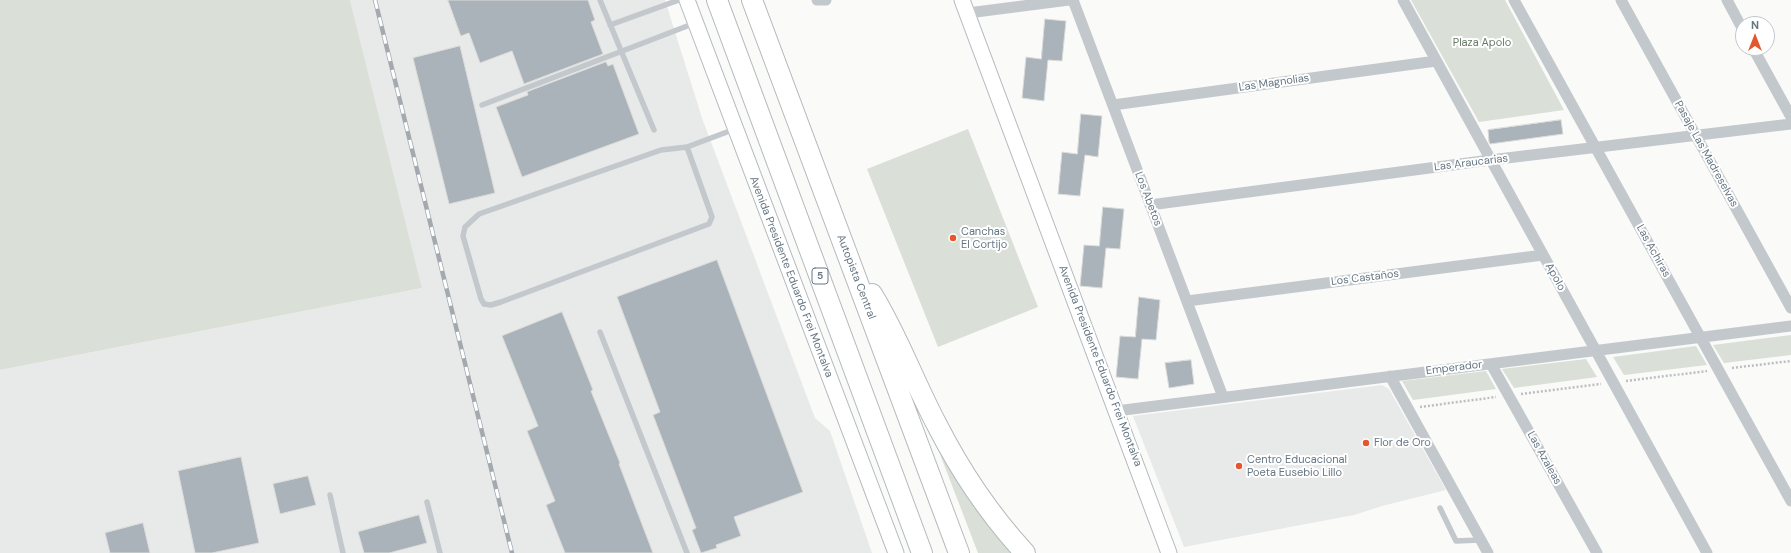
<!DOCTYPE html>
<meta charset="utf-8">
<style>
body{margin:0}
#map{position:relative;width:1791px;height:553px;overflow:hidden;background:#fafaf8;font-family:"DM Sans",sans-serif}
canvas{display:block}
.north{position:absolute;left:1735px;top:16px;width:40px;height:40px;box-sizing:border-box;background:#fff;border:1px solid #c1c8cd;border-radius:50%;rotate:0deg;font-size:11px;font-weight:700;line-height:16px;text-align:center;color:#657683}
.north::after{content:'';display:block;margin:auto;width:14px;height:18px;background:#e4572e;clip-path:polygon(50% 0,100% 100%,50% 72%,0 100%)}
</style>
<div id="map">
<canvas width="1791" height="553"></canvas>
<div class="north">N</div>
</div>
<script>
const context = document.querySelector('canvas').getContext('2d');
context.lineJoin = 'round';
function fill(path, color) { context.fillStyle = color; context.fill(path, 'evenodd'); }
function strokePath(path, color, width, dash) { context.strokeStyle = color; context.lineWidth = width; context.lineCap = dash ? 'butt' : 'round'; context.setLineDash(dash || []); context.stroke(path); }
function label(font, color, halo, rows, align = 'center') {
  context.font = font + ' "DM Sans",sans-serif'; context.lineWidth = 4; context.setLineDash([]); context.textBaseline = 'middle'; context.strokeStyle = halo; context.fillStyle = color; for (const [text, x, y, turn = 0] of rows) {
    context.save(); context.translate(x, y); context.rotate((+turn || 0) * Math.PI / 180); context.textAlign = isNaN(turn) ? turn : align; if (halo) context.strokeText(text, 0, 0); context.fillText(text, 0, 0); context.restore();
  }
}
const built = new Path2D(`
 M350,0H665L702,118L815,418L830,431L872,553H0V370L422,288Z
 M1382,385L1389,389L1446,490L1382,506L1354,515L1184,547L1133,416Z`);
const green = new Path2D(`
 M0,0H350L422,288L0,370Z
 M1411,0H1505L1564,110L1479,122Z
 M968,129L1038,307L938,347L867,169Z
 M1791,335V355L1724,363L1713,345Z
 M1696,346L1707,365L1624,375L1613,357Z
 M1586,359L1597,377L1514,388L1502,369Z
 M1486,371L1496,389L1413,400L1402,381Z
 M938,449L965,492L1013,553H978Z`);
const building = new Path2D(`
 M448,0H588L595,20L591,22L603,54L524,84L512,51L480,63L469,33L461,36Z
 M1045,19L1066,21L1062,61L1048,60L1044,101L1022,98L1026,57L1041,59Z
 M460,46L495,193L449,204L413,58Z
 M606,62L608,66L613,64L639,134L522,177L496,107L528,95L527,92Z
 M1081,114L1102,116L1098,157L1085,155L1080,196L1058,194L1062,152L1077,154Z
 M1561,120L1563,134L1490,144L1489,142L1488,130Z
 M1103,207L1124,209L1120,249L1106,248L1102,288L1080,286L1084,245L1099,246Z
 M717,260L803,492L734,517L741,536L716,545L717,548L701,553L692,530L696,528L653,415L660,412L617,297Z
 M1139,297L1160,300L1156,340L1142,339L1138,379L1116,377L1120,336L1135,337Z
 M562,312L593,390L591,391L620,463L619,464L653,553H565L546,505L555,501L527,431L538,426L502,336Z
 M1191,360L1194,384L1169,388L1165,363Z
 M241,457L259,543L212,553H195L178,471Z
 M308,476L316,505L280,514L273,484Z
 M419,515L427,543L389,553H364L358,532Z
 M143,523L150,553H110L105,533Z`);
const path = new Path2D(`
 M1732,368L1791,361
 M1626,381L1707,371
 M1521,394L1601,384
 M1420,407L1496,397`);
const lane = new Path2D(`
 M600,0L654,130
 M610,25L679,0
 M482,105L695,23
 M687,147L712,217L709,224L501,302L491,305L484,304L481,299L463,236L465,227L479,214L661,150L687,147L735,129
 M600,332L687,553
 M330,495L343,553
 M427,502L440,553
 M1440,508L1456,541L1480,540`);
const street = new Path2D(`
 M817,0H826
 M1073,0L1223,397
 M1403,0L1707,553
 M1514,0L1791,501
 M1621,0L1791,308
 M1727,0L1743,30
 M968,13L1069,0
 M1753,48L1791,117
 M1113,105L1436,61
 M1150,205L1490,160L1791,124
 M1187,301L1543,255
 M1491,364L1597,553
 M1390,376L1488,553
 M1116,411L1791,326`);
const secondary = new Path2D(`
 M687,0L896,553
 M962,0L1169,553`);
const highway = new Path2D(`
 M717,0L922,553
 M752,0L959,553
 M872,294C898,336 914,382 937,425C961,472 990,515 1025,553`);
const rail = new Path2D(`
 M375,0L512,553`);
const markers = [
 [953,238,4,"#e4572e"],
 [1366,443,4,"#e4572e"],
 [1239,466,4,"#e4572e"]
];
const shields = [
 [820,276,16]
];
const shieldNames = [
 ["5",820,276]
];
const parkNames = [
 ["Plaza Apolo",1482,43]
];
const streetNames = [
 ["Las Magnolias",1274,83,-8],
 ["Pasaje Las Madreselvas",1706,154,61],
 ["Las Araucarias",1471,163,-7],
 ["Los Abetos",1148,199,69],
 ["Las Achiras",1653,251,61],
 ["Avenida Presidente Eduardo Frei Montalva",791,277,69],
 ["Autopista Central",856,277,69],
 ["Apolo",1555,277,61],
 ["Los Castaños",1365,278,-7],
 ["Avenida Presidente Eduardo Frei Montalva",1100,366,69],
 ["Emperador",1454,368,-7],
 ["Las Azaleas",1544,458,61]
];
const poiNames = [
 ["Canchas",961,232],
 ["El Cortijo",961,245],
 ["Flor de Oro",1374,443],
 ["Centro Educacional",1247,460],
 ["Poeta Eusebio Lillo",1247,473]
];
fill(built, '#e8e9e9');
fill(green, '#dadfd7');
fill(building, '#aab3b9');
strokePath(building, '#dcdcda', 1);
strokePath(secondary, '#b3babf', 17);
strokePath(highway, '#b4b9bd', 22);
strokePath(path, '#bbbfc2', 2.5, [2, 2]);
strokePath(lane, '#c3c8cc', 5.5);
strokePath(street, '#c3c8cc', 11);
strokePath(secondary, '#fff', 15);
strokePath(highway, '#fff', 20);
strokePath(rail, '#a2aab0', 4.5);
strokePath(rail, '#fff', 3, [9]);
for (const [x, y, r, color] of markers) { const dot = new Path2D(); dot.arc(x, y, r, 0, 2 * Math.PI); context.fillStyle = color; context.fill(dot); strokePath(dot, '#fff', 1.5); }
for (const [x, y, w] of shields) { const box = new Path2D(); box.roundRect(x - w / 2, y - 8, w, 16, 3); context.fillStyle = '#fff'; context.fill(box); strokePath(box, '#657683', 1); }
label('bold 10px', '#657683', null, shieldNames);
label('11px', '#687a64', '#fff', parkNames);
label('11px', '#657683', '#fff', streetNames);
label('11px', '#657683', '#fff', poiNames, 'left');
</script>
